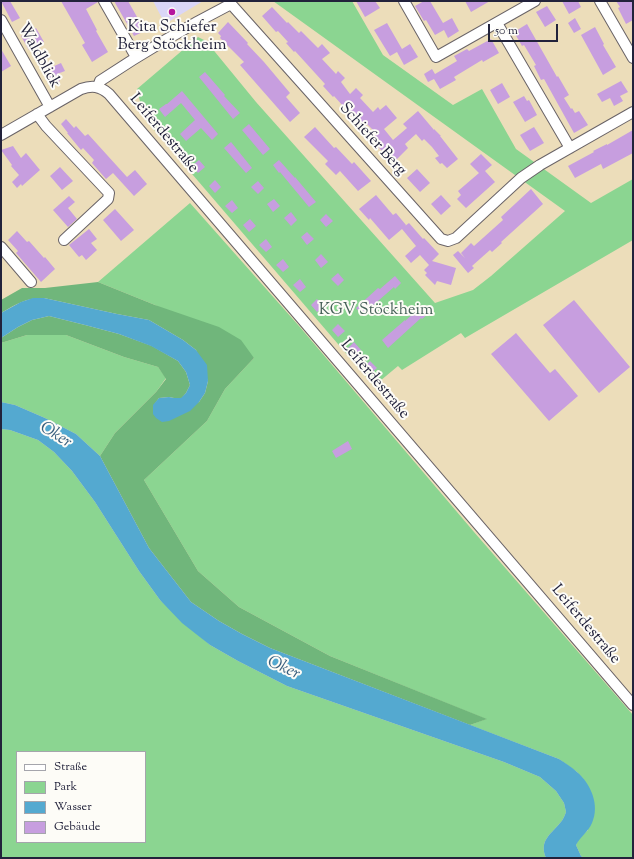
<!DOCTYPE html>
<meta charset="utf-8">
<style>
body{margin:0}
#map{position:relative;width:634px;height:859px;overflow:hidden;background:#ecddba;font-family:"Sorts Mill Goudy",serif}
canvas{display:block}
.frame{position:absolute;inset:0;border:2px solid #22223b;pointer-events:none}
.legend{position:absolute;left:16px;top:751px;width:130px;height:92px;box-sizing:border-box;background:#fdfcf7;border:1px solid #a5a5ac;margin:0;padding:5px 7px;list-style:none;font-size:12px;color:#22223b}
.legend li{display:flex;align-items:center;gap:8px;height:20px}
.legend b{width:20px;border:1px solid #a5a5ac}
.scale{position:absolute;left:488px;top:24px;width:70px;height:18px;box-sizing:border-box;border:2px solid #22223b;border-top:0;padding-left:5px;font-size:12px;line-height:14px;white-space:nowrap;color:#22223b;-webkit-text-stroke:3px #fdfcf7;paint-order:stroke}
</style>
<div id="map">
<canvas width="634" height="859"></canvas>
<div class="frame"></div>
<ul class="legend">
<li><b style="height:5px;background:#fff"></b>Straße</li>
<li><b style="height:11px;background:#8bd591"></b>Park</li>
<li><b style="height:11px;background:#54a9d0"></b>Wasser</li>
<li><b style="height:11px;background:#c79edf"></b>Gebäude</li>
</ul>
<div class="scale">50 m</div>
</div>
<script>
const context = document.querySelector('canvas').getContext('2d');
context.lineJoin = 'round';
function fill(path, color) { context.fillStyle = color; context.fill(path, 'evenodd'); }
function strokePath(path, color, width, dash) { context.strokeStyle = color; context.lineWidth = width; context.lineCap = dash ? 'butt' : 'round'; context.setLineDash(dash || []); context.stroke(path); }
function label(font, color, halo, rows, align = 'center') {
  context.font = font + ' "Sorts Mill Goudy",serif'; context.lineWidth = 4; context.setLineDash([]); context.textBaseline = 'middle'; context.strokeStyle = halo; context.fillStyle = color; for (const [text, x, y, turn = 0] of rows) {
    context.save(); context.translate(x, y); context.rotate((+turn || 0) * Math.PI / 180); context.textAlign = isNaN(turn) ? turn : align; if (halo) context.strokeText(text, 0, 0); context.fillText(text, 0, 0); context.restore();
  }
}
const built = new Path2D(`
 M153,1H203L165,24Z`);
const green = new Path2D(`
 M273,1H352L383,55L453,105L482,89L516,149L591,203L633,179V240L465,338L461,333L402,370L398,366L374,386L144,118L137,89L198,37L206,41L256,102L435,303L473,290L491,276L565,211Z
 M190,203L299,326L474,532L633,715V856L630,858H584L581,856L576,845L579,838L588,830L585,781L577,772L559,759L470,725L486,719L330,656L239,607L198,571L144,480L207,421L225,389L254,358L155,305L98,282Z
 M27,335H66L124,357L158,367L166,378L156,392L115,433L100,456L76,434L45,418L15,405L1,402V343Z
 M1,429L10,430L38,440L54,452L72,471L95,502L139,571L160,600L210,645L238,661L287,686L504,762L540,777L556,791L564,803L566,812C565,815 563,820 560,823C550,835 539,841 546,858H1ZM17,752H145V842H17Z`);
const forest = new Path2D(`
 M98,282L155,305L219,327L241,340L254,358L225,389L207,421L144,480L198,571L239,607L330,656L487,719L470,725L270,648L242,634L219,621L191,602L149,548L100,456L115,433L156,392L166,379L158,367L124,357L66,335H27L1,343V338L18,327L32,320L49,316L85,325L119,334L152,346L178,361L186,372L190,385L186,393L181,399L174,398L169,397L159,398L154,405L153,414L199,402L205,393L208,381L196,350L183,340L149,320L117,314L44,298C25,298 17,304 1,313V300L22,288H45Z`);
const water = new Path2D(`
 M33,298H44L117,314L149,320L183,340L196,350L207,365L208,381L205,393L199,402L190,411L169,421L162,422L156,418L153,414V405L159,398L169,397L174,398H181L186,393L190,385L186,372L178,361L151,346L119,334L85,325L49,316L32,320L18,327L1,338V313L21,302Z
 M1,402L15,405L45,418L76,434L100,456L149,548L191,602L219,621L242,634L270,648L559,759C565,763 572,767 577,772C591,784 600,805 592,823C588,832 581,836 576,845L581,856L584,858H546C539,841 550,835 560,823C563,820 565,815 566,812L564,803L556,791L540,777L504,762L287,686L238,661L210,645L182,623L160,600L139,571L95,502L72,471L54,452L38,440L10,430L1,429Z`);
const building = new Path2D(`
 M1,1H10L20,18L12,22Z
 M61,1H98V2L86,9L97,30L96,31L108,52L92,62L82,45L85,43Z
 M114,1H128L145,31L134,36Z
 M356,1H375L380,8L365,17Z
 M424,1H430L443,23L452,18L459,31L448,38L444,30L435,35L426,20L424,21L415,6Z
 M465,1H490L471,12Z
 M562,1H578L581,7L569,14Z
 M616,1H632L633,4V20L626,24L618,8L620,7Z
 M547,6L556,20L545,27L536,12Z
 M272,7L287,23L288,22L299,33L301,31L318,48L322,44L330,53L322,59L336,74L338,71L345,78L341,82L350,94L356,88L363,95L360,98L373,112L378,107L380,110L386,105L397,118L384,129L393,140L407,128L403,124L418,111L434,130V129L441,136H440L458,159L447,168L442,163L440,164L435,158L439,156L432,147L424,139L422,141L416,134L405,144L408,148L393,163L371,139L377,134L364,121L360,125L334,96L333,97L323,86L325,84L295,51L294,52L286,43L288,42L278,31L276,32L262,16Z
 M575,18L581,29L574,33L568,23Z
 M228,22L248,43L247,44L264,62L290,93L286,97L300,113L290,122L240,65L244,62L220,38L221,36L218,33Z
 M387,23L402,49L410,44L418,57L404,65L397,52L390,56L374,30Z
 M30,24L33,30L36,28L44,42L29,50L21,36L26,34L23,29Z
 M527,24L557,77L558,76L569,95L564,98L571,109L572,108L575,113L579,111L588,125L574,133L544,79L541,80L534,66L536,65L524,45L522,46L514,32Z
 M595,27L604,44L603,45L616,67L603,75L581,35Z
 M491,39L499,53L483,62L482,60L454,77L456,80L440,89L434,79L428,82L424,74L432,69L435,74L457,61L454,56L467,49L469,51Z
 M1,49L11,66L1,72Z
 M61,63L65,71L57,74L60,81L50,86L43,71Z
 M205,72L225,95L224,96L240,113L233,119L199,77Z
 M621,81L628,92L620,96L623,101L614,106L610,98L602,102L597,94Z
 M502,83L510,97L498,104L490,90Z
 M182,91L218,134L212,140L201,128L186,141L180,134L195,120L181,103L165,117L159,109L166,104H167Z
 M524,96L527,101L529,100L537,115L525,122L513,102Z
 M66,119L74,128L76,126L85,136L88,134L127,177L135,170L147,184L134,196L113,173L106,179L92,163L94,160L83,148L81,150L67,133H68L61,124Z
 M249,124L270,149L263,155L242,130Z
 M315,127L334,148L336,147L352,164L354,162L371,181L358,191L340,171L336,175L325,164L328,161L304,137Z
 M534,127L544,143L530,151L520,135Z
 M633,130V153L603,169L601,164L575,178L568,166L594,152L593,151L607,144V145Z
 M231,142L252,168L246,173L224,148Z
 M13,146L21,158L26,153L40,170L22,186L21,184L17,188L12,182L19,175L11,166L12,165L1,150Z
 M481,154L492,165L485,171L495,182L466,208L457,199L461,195L458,191L479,173L470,164Z
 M199,160L205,167L198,173L192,166Z
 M279,160L295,178V177L316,202L309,207L280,172L279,173L273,165Z
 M60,167L73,181L62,190L50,176Z
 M417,169L430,183L420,192L407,178Z
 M215,180L221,187L215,193L209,186Z
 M258,181L264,188L258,194L251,187Z
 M531,189L543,204L501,242L502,243L492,252L490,250L472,266L474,268L468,273L453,255L458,251L465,258L461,253L471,243L474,246L503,220L501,217Z
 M376,195L393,215L396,213L406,225L405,226L409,223L423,239L424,238L439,254L432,261L456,268L451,285L437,281L435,285L425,275L427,273L424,270L429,265L420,255L411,263L405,256L416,246L402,229L389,240L370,218L369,220L359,209Z
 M441,195L451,206L441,215L431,204Z
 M69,196L75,202L68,208L77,219L68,227L53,210Z
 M274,199L280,206L273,212L267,204Z
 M232,200L238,208L232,213L225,206Z
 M115,209L134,230L121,241L103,220Z
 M291,212L297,220L291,226L284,218Z
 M326,214L333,221L326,227L320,220Z
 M250,219L256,226L249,232L243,225Z
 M89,229L97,239L91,243L97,250L86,260L82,255L79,257L69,245Z
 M17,231L27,242L29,241L44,258L45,257L55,269L41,282L16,253L18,251L8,240Z
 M307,232L314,239L307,245L301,237Z
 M266,239L272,247L266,252L259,245Z
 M321,254L328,262L321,268L315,260Z
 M283,259L289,267L283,272L276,265Z
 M338,273L344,280L338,286L331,279Z
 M395,276L401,283L395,289L394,287L362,315L356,308L378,288L380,289Z
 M300,279L306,287L300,292L293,285Z
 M317,299L324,307L317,312L311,305Z
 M574,300L630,367L599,393L543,325Z
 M422,306L428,314L422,319L421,318L388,348L382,340L405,320V321Z
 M338,324L345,331L338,337L332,330Z
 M516,333L550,373L555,369L578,396L549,421L491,354Z
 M354,342L361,350L354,355L348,348Z
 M370,361L377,368L370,374L364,367Z
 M348,441L352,449L336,458L332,451Z`);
const minor = new Path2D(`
 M104,1L136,57
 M404,1L436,57L535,1
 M600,1L633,58
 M1,20L50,107
 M497,23L570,148
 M98,87L100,81C142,53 186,27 231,4L441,239L448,241L456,238L521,178L540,165L633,112
 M37,114L46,126L109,193L108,199L64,240
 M1,135L81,89C92,85 100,86 109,94L633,705
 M1,247L31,282`);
const markers = [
 [172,12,4,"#b5179e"]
];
const poiNames = [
 ["Kita Schiefer",172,28],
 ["Berg Stöckheim",172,46]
];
const streetNames = [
 ["Waldblick",38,56,61],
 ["Leiferdestraße",163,134,50],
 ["Schiefer Berg",372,140,48],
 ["Leiferdestraße",374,380,50],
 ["Leiferdestraße",585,625,50]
];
const parkNames = [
 ["KGV Stöckheim",376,311]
];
const waterNames = [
 ["Oker",55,436,32],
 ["Oker",283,669,25]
];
fill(built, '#dad6f7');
fill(green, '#8bd591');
fill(forest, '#70b67b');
fill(water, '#54a9d0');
fill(building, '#c79edf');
strokePath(minor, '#696367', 12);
strokePath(minor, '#fff', 10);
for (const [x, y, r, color] of markers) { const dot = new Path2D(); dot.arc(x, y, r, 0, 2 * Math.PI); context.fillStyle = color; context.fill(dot); strokePath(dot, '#fdfcf7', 1.5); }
label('16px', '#22223b', '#fdfcf7', poiNames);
label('16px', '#22223b', '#fdfcf7', streetNames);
label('16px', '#476159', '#fdfcf7', parkNames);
label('italic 17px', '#385f7e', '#fdfcf7', waterNames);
</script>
